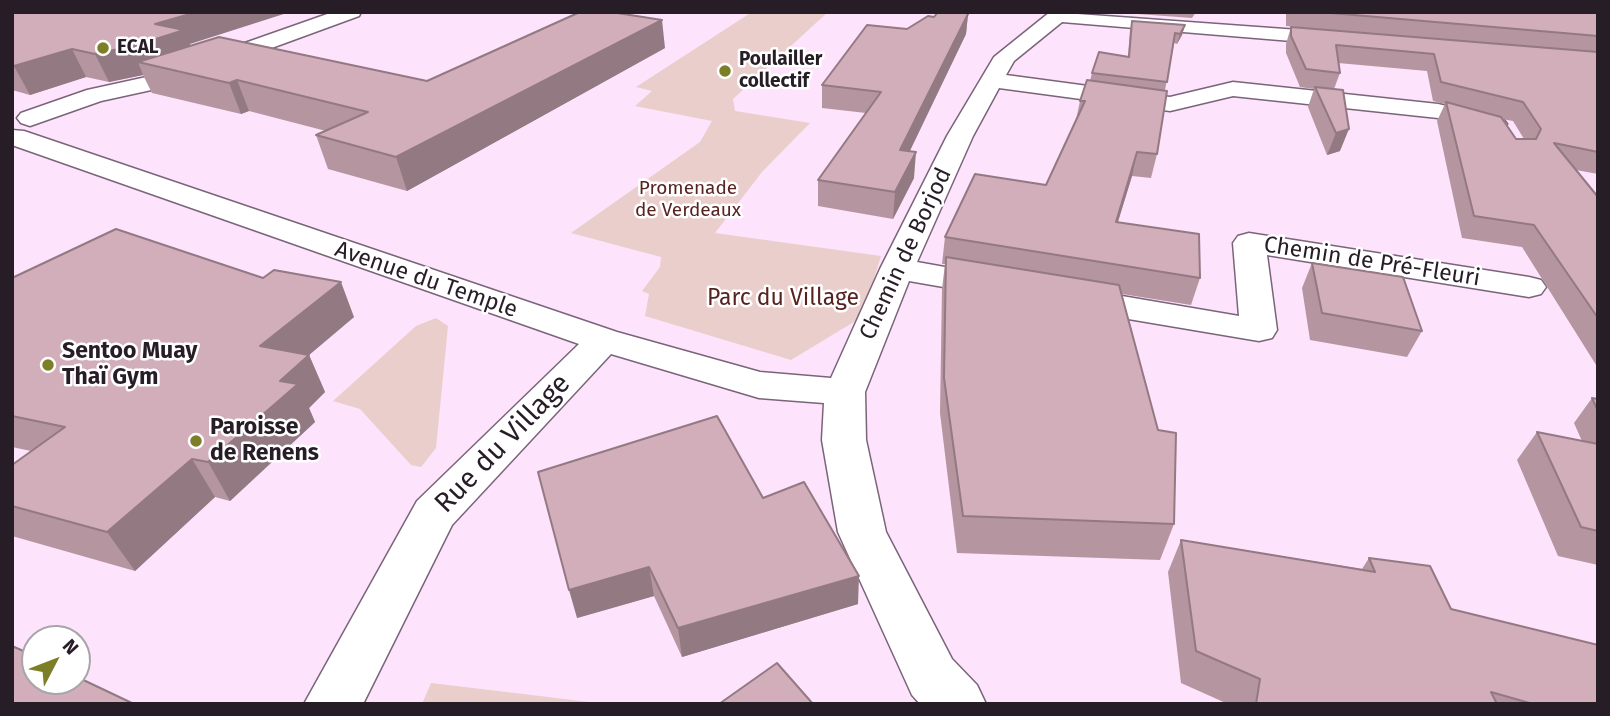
<!DOCTYPE html>
<meta charset="utf-8">
<style>
body{margin:0}
#map{position:relative;width:1610px;height:716px;overflow:hidden;background:#fde3fc;font-family:"Fira Sans",sans-serif}
canvas{display:block}
.frame{position:absolute;inset:0;border:14px solid #261d26;pointer-events:none}
.north{position:absolute;left:21px;top:625px;width:70px;height:70px;box-sizing:border-box;background:#fff;border:2px solid #a8a5a8;border-radius:50%;rotate:48deg;font-size:19px;font-weight:700;line-height:28px;text-align:center;color:#261d26}
.north::after{content:'';display:block;margin:auto;width:24px;height:32px;background:#7d7f28;clip-path:polygon(50% 0,100% 100%,50% 72%,0 100%)}
</style>
<div id="map">
<canvas width="1610" height="716"></canvas>
<div class="frame"></div>
<div class="north">N</div>
</div>
<script>
const context = document.querySelector('canvas').getContext('2d');
context.lineJoin = 'round';
function fill(path, color) { context.fillStyle = color; context.fill(path, 'evenodd'); }
function strokePath(path, color, width, dash) { context.strokeStyle = color; context.lineWidth = width; context.lineCap = dash ? 'butt' : 'round'; context.setLineDash(dash || []); context.stroke(path); }
function label(font, color, halo, rows, align = 'center') {
  context.font = font + ' "Fira Sans",sans-serif'; context.lineWidth = 5; context.setLineDash([]); context.textBaseline = 'middle'; context.strokeStyle = halo; context.fillStyle = color; for (const [text, x, y, turn = 0] of rows) {
    context.save(); context.translate(x, y); context.rotate((+turn || 0) * Math.PI / 180); context.textAlign = isNaN(turn) ? turn : align; if (halo) context.strokeText(text, 0, 0); context.fillText(text, 0, 0); context.restore();
  }
}
const green = new Path2D(`
 M752,12H828L733,99L735,111L810,123L762,172L715,233L881,256L862,317L791,360L645,316L649,294L642,291L660,267L661,257L571,233L700,142L712,121L635,106L652,91L636,87Z
 M436,318L448,326L436,448L421,467L411,465L360,409L333,401L416,326Z
 M431,683L598,703L422,704Z`);
const minor = new Path2D(`
 M333,12H361L359,16L165,87L101,101L30,126L21,123L17,118L21,113L87,90L151,76Z
 M1050,12L1340,33L1350,39L1340,45L1062,22L1014,61L1006,75L1170,97L1233,82L1438,104L1503,119L1507,124L1503,129L1494,132L1438,118L1233,96L1170,111L999,88L973,136L917,262L995,276L1007,279L1012,286L1007,293L995,296L909,281L865,392L866,440L886,532L952,659L977,685L986,704H920L912,695L838,532L822,440L824,403L759,398L611,354L452,525L363,704H304L417,501L579,344L12,145V130L24,131L617,332L760,372L831,378L880,269L947,136L994,57Z
 M1249,233L1529,277L1541,280L1546,287L1541,294L1529,297L1267,255L1277,330L1272,338L1259,341L1075,310L1063,306L1057,299L1063,292L1075,288L1239,316L1233,243L1238,236Z`);
const wall = new Path2D(`
 M12,12L190,44V46L427,81L665,48L407,191L328,169L316,135L326,131L249,111L241,114L152,93L143,75L109,82L86,77L30,95L12,90Z
 M1139,12H1196L1192,18L1138,14Z
 M1286,12H1598V174L1576,170L1598,197V368L1522,247L1462,238L1437,121L1445,104L1433,101L1427,71L1338,63L1340,73L1334,89L1340,151L1327,155L1308,107L1314,89L1300,87L1286,53V44L1291,27L1412,37L1286,26ZM1502,119L1513,121L1524,139H1516Z
 M968,14L966,34L910,151L914,178L893,219L818,206V180L866,113L822,108V85L907,29L934,17Z
 M1132,21L1185,25L1182,35L1177,44L1174,43L1165,90L1157,154L1151,178L1132,176L1118,222L1200,278L1191,305L1122,294L1174,524L1160,560L957,553L940,413L942,289L945,264H942L945,237L1046,185L1076,120L1080,101L1090,81L1092,73L1128,57L1130,30Z
 M1312,263L1422,331L1407,357L1310,340L1302,288Z
 M12,278L354,317L309,355L325,392L309,408L315,422L230,501L215,497L135,571L12,536V465L31,451L12,447Z
 M1592,398L1598,399V565L1558,556L1517,460L1537,432L1582,441L1574,423Z
 M717,416L763,498L858,604L682,657L654,596L577,618Z
 M1181,540L1362,569L1369,558L1598,704H1228L1181,683L1168,572Z`);
const shadedWall = new Path2D(`
 M197,12H290L190,44L195,58L138,62L143,75L109,82L95,54L155,24Z
 M968,14L966,34L898,175L900,150Z
 M662,20L665,48L407,191L396,157Z
 M1185,25L1182,35L1177,44L1180,34Z
 M72,49L86,77L30,95L14,66Z
 M237,80L249,111L241,114L229,83Z
 M1349,129L1340,151L1327,155L1336,133Z
 M916,152L914,178L893,219L895,192Z
 M1137,152L1132,176L1110,247L1116,222Z
 M341,282L354,317L309,355L325,392L309,408L315,422L230,501L208,462L260,346Z
 M192,459L215,497L135,571L107,532Z
 M649,567L654,596L577,618L569,590Z
 M859,576L858,604L682,657L678,628Z`);
const building = new Path2D(`
 M12,12H197L155,24L184,30L137,45L95,54L72,49L14,66H12Z
 M580,12H611L662,20L396,157L316,135L368,112L237,80L229,83L138,62L219,37L427,81Z
 M938,12H966L968,14L900,150L916,152L895,192L818,180L881,92L822,85L867,25L907,29L928,16L934,17Z
 M1319,12H1598V36Z
 M1132,21L1185,25L1180,34L1175,33L1167,82L1092,73L1099,52L1129,57Z
 M1291,27L1598,52V152L1554,143L1598,197V318L1534,225L1474,216L1446,102L1501,117L1516,139H1536L1541,129L1523,102L1441,82L1434,54L1336,45L1340,73L1306,69L1291,36Z
 M1087,80L1167,91L1157,154L1137,152L1116,222L1199,234L1200,278L945,237L975,174L1046,185L1085,101H1080Z
 M1315,87L1343,90L1349,129L1336,133Z
 M116,229L263,278L274,270L341,282L260,346L309,355L280,381L298,384L208,462L192,459L107,532L12,506V465L65,427L12,416V278Z
 M946,257L1119,285L1158,430L1176,433L1174,524L963,516L944,378Z
 M1312,263L1403,277L1422,331L1322,313Z
 M1592,398L1598,399V411Z
 M717,416L763,498L804,482L859,576L678,628L649,567L569,590L538,472Z
 M1537,432L1598,444V531L1581,527Z
 M1181,540L1375,572L1369,558L1430,566L1451,609L1598,645V704H1533L1491,692L1497,704H1256L1260,679L1196,651Z
 M12,646L35,656V681H77V677L134,704H12Z
 M777,663L813,704H719Z`);
const markers = [
 [103,48,7,"#7d7f28"],
 [725,71,7,"#7d7f28"],
 [48,365,7,"#7d7f28"],
 [196,441,7,"#7d7f28"]
];
const farPoinames = [
 ["ECAL",117,48],
 ["Poulailler",739,60],
 ["collectif",739,82]
];
const farParknames = [
 ["Promenade",688,189],
 ["de Verdeaux",688,211]
];
const streetNames = [
 ["Chemin de Borjod",906,254,-65],
 ["Chemin de Pré-Fleuri",1372,262,9],
 ["Avenue du Temple",426,280,19]
];
const parkNames = [
 ["Parc du Village",783,299]
];
const poiNames = [
 ["Sentoo Muay",62,352],
 ["Thaï Gym",62,378],
 ["Paroisse",210,428],
 ["de Renens",210,454]
];
const nearStreetnames = [
 ["Rue du Village",503,444,-46]
];
fill(green, '#eacecb');
strokePath(minor, '#7a6479', 3);
fill(minor, '#fff');
fill(wall, '#b595a0');
fill(shadedWall, '#937982');
fill(building, '#d2adba');
strokePath(building, '#937982', 2);
for (const [x, y, r, color] of markers) { const dot = new Path2D(); dot.arc(x, y, r, 0, 2 * Math.PI); context.fillStyle = color; context.fill(dot); strokePath(dot, '#fff', 2.5); }
label('bold 19px', '#261d26', '#fff', farPoinames, 'left');
label('19px', '#572321', '#fff', farParknames);
label('23px', '#261d26', '#fff', streetNames);
label('23px', '#572321', '#fff', parkNames);
label('bold 23px', '#261d26', '#fff', poiNames, 'left');
label('28px', '#261d26', '#fff', nearStreetnames);
</script>
